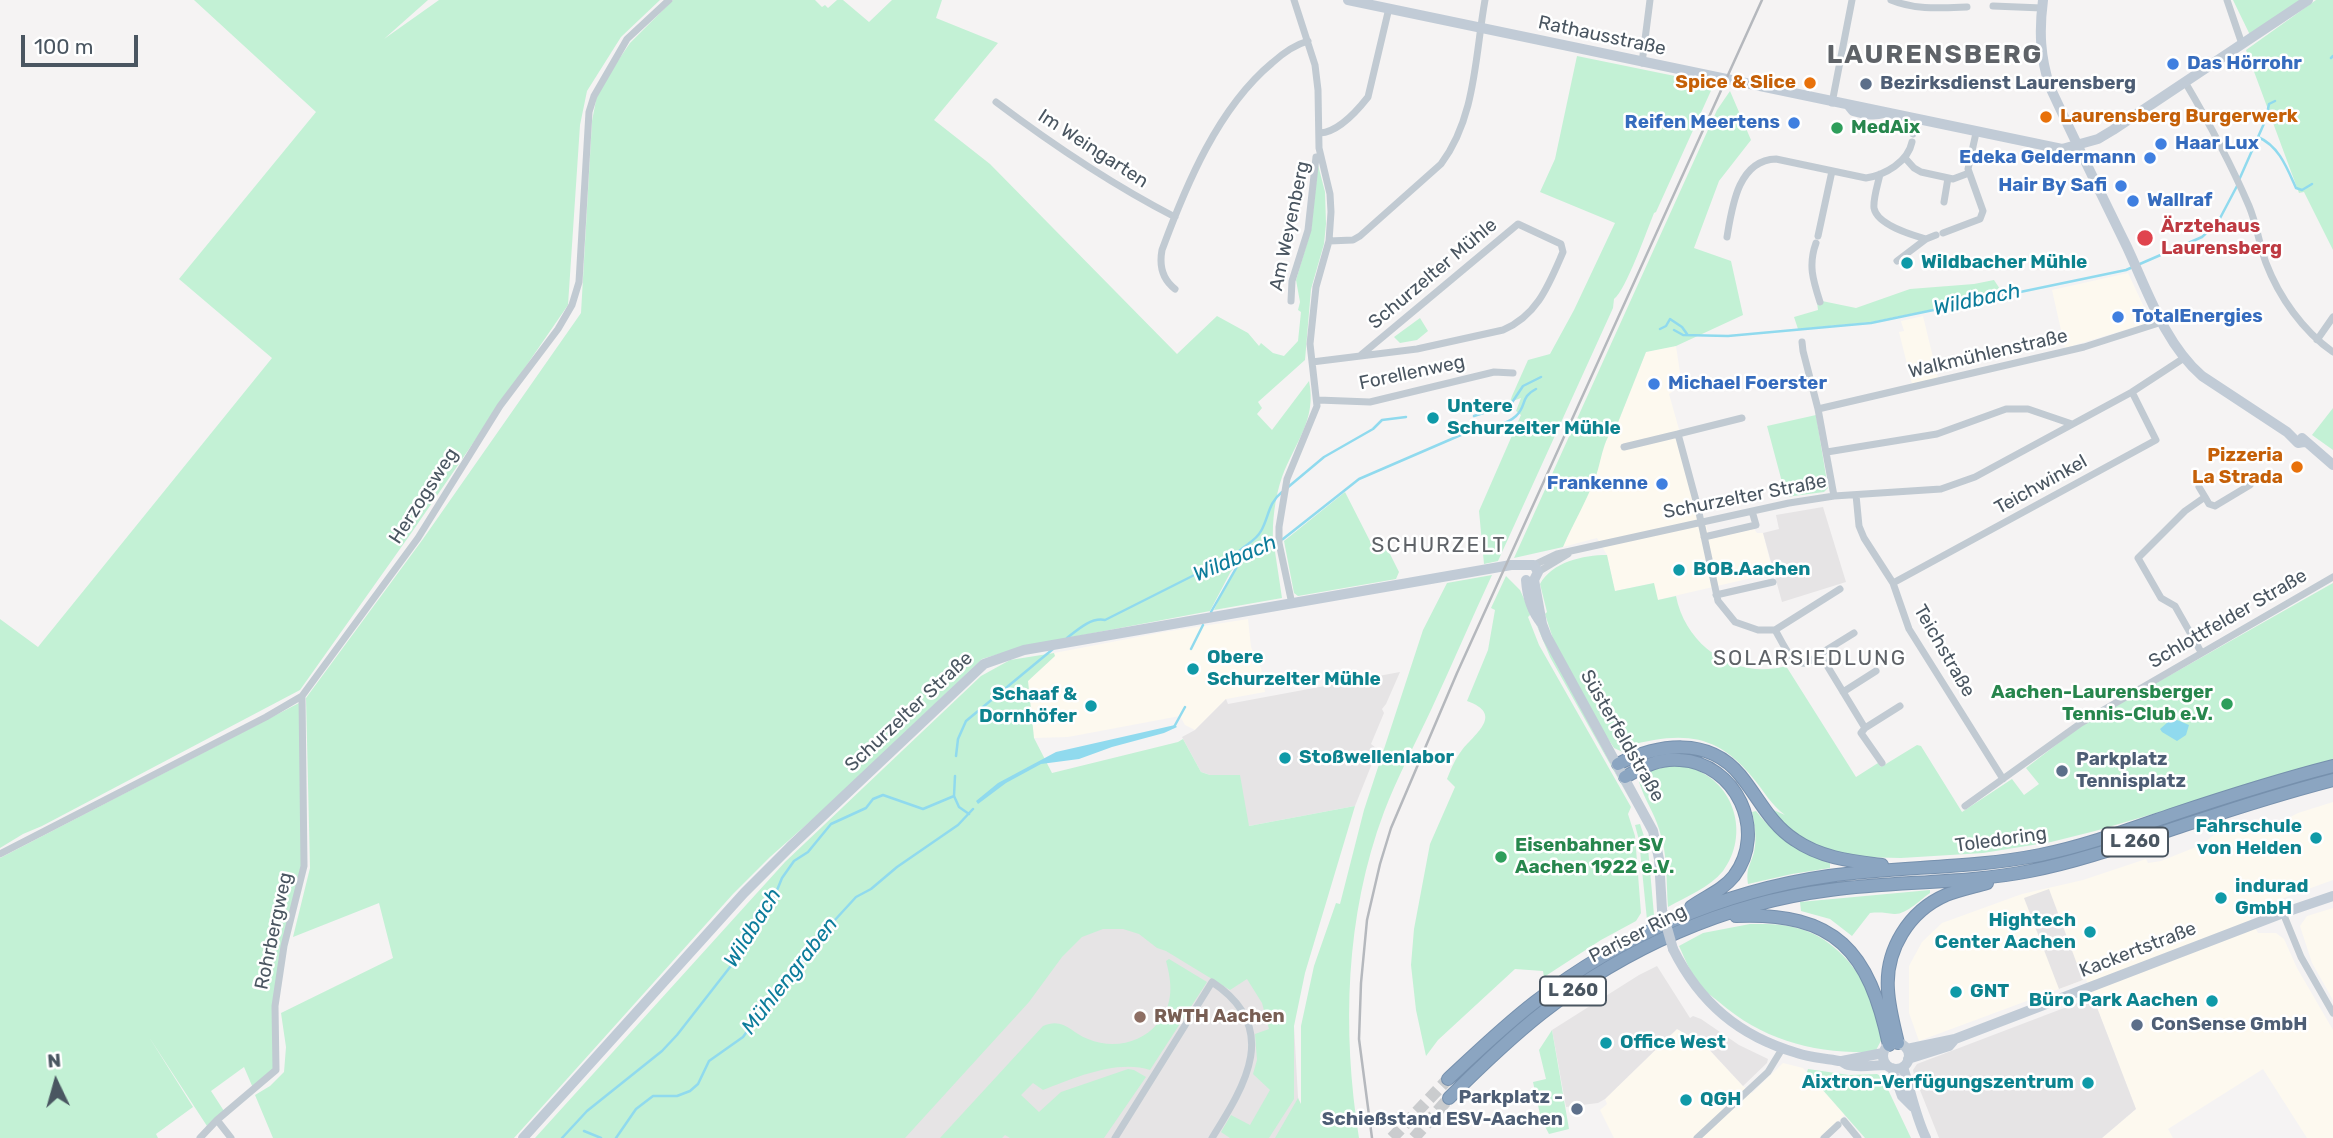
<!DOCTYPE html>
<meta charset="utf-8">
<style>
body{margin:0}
#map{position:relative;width:2333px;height:1138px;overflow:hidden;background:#f5f3f3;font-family:Rubik,sans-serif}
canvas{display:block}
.north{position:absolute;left:21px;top:1047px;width:70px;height:70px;-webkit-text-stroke:5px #fff;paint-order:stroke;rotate:355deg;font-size:19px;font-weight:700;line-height:28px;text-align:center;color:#4a5661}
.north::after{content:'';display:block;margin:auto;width:24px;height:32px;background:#4a5661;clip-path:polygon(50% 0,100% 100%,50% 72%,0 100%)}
.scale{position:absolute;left:21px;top:35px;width:117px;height:32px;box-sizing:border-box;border:4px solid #4a5661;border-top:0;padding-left:9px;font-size:21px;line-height:24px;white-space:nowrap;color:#4a5661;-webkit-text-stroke:5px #fff;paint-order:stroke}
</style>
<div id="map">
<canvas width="2333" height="1138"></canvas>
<div class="north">N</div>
<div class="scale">100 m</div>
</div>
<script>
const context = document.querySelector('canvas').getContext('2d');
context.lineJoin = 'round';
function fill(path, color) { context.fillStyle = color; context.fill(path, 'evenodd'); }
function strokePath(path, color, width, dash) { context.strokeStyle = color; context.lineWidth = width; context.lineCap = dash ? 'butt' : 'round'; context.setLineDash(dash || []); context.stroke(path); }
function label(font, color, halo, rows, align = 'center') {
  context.font = font + ' Rubik,sans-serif'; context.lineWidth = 5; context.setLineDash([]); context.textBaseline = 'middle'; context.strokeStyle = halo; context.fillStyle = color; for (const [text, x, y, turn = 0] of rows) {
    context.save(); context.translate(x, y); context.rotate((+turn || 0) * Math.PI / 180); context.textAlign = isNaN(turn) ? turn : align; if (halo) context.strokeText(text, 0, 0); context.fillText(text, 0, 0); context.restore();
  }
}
const commercial = new Path2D(`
 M2128,273L2151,322L2065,348L2052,290Z
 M1923,316L1938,378L1912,384L1899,332L1904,331L1901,321Z
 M1676,346L1682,386L1672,389V392L1669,394L1710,539L1754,529L1757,533H1763L1773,573L1657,600L1653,583L1615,591L1607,555L1597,538L1563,547L1595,477L1606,441L1611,431L1617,425L1646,352Z
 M1248,619L1251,647L1261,668L1265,692L1226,699L1195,730L1185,725L1180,716L1068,737L1034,738L1028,681L1054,657V653L1164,632Z
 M2333,802V880L2275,901L2248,914L2258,933H2276L2284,939L2297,968L2333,1030V1138H2307L2263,1069L2168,1129L2173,1138H2102L2136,1109L2086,979L1919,1041L1909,1013V966L1922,942L1942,923L2022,894L2083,880L2146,859L2148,863L2161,861L2201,845L2214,835L2248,822L2267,817L2271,827L2298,813Z
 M2333,908V1000L2312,963L2300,926L2307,916Z
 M1677,1029L1704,1044L1743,1086L1752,1093L1783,1063L1803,1068L1845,1115L1819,1138H1614L1600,1110L1607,1104L1605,1099Z`);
const education = new Path2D(`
 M1823,507L1846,582L1782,602L1763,533L1779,529L1776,515Z
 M1400,672L1386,704L1382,709L1384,713L1371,744L1376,748L1375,756L1355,806L1249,826L1210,775L1201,772L1182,737L1195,730L1226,699L1228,704Z
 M2049,889L2083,980L2059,989L2024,898Z
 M1100,891L1198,918L1294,1026L1298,1097L1304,1138H879L1077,897Z
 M1657,966L1690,1018L1693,1016L1701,1019L1739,1045L1768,1059L1767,1063L1743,1086L1704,1044L1677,1029L1605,1099L1598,1103L1566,1107L1552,1030L1639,975Z
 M2093,997L2136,1109L2102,1138H1939L1914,1075L1913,1070L1917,1064Z`);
const green = new Path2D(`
 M194,0H428L384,39L439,0H660L621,37L587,91L580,125L568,305L412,532L300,690L42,826L23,834L0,848V619L38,647L272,358L179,279L316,112Z
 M673,0H815L822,7L825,5L828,8L837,0H843L869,22L892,0H942L936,18L998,43L934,120L990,164L1177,354L1217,316L1248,333L1259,346L1261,343L1273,353L1284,356L1298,341L1301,312L1298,310L1300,302L1296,280L1311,230L1318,165L1325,192L1326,224L1324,244L1311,289L1305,360L1258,402L1262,408L1257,414L1272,430L1309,381C1317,420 1295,442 1282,477C1275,497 1272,521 1273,542L1247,549L1230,573L1210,611L1030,645L982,659L832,802L770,857L733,894L514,1138H273L255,1095L270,1086L284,1072L286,1047L281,1013L393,958L379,903L293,937L310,868L306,698L423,539L581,313L592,121L598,90L630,43Z
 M2233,0H2302L2250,35Z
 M2316,0H2333V250L2304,192L2299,193L2246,50Z
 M1577,56L1714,84L1656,212L1654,213C1647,230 1626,290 1614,299L1613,308L1498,561L1484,564L1479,511L1521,415L1516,411L1521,398L1510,402L1512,396L1528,360L1550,354L1574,310L1615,223L1540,192L1555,159Z
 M1730,91L1751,140L1719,181L1694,248L1731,261L1743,315L1676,346L1646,352L1617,425C1603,437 1602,459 1596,476C1587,500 1573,524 1563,547L1514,558L1717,110Z
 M1994,280L2004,295L1871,322L1798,329L1794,317L1818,310L1817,302L1822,301L1856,308L1910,289L1974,284Z
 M1420,318L1428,331L1417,340L1400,343L1394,337Z
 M2333,408V450L2312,435Z
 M1816,415L1828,488L1824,492L1786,497L1767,426Z
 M1345,492L1373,547L1385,544L1399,572L1396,579L1298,596L1294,593L1284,541Z
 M1274,545L1282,598L1214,610C1229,580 1236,550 1274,545Z
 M1607,555L1615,591L1654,583L1658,600L1676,596C1686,647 1736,680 1786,666L1856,777L1878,763L1881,767L1917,745L1921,746L1962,812L2012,779L2024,795L2039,784L2026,768L2082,725L2333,583V761L2095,831L2051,842L1983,853L1901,858L1858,857L1824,848L1805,840L1782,822L1769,808L1785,815C1771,805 1764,791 1753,778C1716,732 1681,732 1627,746V754L1614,748L1592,714L1555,645L1545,614L1547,612L1540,584C1552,562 1583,555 1607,555Z
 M1492,575C1471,620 1452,665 1431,710C1415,744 1397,778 1384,812C1345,916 1342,1030 1359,1138H1275L1298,1098L1301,1104V1026L1314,966L1336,903L1340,904L1364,810L1423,630L1447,583Z
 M1506,576L1520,590L1531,614L1528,617L1539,645L1631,807L1628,814L1635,836L1641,913L1636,921L1601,940L1544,977L1543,971L1515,969L1438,1040L1426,1056L1416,1010L1411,965L1414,929L1430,844L1455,787L1447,779C1451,769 1455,759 1462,750C1476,733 1504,714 1467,701L1488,650L1495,610L1491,608Z
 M1534,619L1544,640L1633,805L1550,657Z
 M1054,653L1055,656L1028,681L1034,738L1052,773L1178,742L1183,739L1201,772L1210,775H1240L1249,826L1355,806L1305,973L1294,1026V1099L1269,1138H1230L1221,1132L1231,1115L1250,1125L1270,1090L1253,1074L1257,1060L1255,1034L1269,1029L1262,1003L1247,979L1230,990L1166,951L1157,948L1139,934L1123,929H1103L1082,937L1062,957L1029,1002L905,1138H535L785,862L981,676L1010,660Z
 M299,703L304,866L273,1002L278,1067L253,1088L244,1067L211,1091L224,1111L207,1126L149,1037L193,1107L156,1134L158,1138H0V858Z
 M1670,766C1676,766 1685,766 1691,768C1735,782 1750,835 1723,871C1709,888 1687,896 1668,907C1666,881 1668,854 1659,829C1654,812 1645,801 1639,782L1645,772Z
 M1756,811C1776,837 1799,853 1830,863V868L1792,874L1748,884C1746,867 1750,867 1754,852C1757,840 1755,825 1752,812Z
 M1640,824L1648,848L1654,915L1647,920L1639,840L1635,825Z
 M1930,890V893C1921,899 1906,915 1894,914C1886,913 1880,912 1870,913L1852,936L1830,919L1801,911L1800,902Z
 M1750,924C1793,923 1820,929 1849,962C1856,971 1863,980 1867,990C1873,1005 1878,1022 1883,1037L1875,1052C1816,1054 1764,1041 1719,1002C1712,996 1704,991 1699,984C1690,972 1685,959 1679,946L1703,933Z
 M1169,959L1207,982L1150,1070C1118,1059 1073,1078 1043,1090L1033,1083L1021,1095L1039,1112L1061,1092L1128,1069L1134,1070L1146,1077L1104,1138H1010L1005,1135L1002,1138H940L1043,1026C1064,1017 1071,1033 1088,1039C1112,1049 1141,1044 1158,1023C1174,1004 1172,983 1166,961Z
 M1552,1030L1569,1129L1549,1134L1541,1119L1533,1082L1546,1079L1539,1050Z
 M1808,1069L1849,1075L1877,1074L1882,1077L1911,1138H1865L1807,1072Z`);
const water = new Path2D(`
 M2177,720L2189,725L2186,735L2177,741L2162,732L2160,729L2168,722Z
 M1175,725L1177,727L1164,733L1112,747L1079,759L1041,764L1006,783L978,804L976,801L998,783L1056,752Z`);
const stream = new Path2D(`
 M2331,58L2333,56
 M2258,137C2279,146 2287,168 2296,188L2302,190L2312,184
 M2239,180L2266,119L2269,104L2275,101
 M1660,329L1666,326L1670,319L1682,327L1687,334
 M1674,330L1683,335L1728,336L1871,323L2126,270L2202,237L2218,222L2237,186
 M1474,416L1511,404L1523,386L1541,377
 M1287,488L1324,457L1373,429L1382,420L1406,417
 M1236,554C1243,546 1256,541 1261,531C1269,517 1268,503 1282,492
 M1211,612L1242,558
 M1067,638C1077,630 1091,617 1105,620L1236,554L1242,558L1248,550L1283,539L1359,479L1477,428C1490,427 1505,426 1516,416C1527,406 1520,397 1536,389
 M1191,649L1203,625
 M1174,727L1185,707
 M956,756L958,739L966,721L1053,649
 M954,796L959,807L969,814
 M584,1131L601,1138
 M562,1138L587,1111L662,1051L677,1035L748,944L773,900L782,878L794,861L808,852L831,824L866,808L873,799L883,795L923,809L954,796L955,776
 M616,1138L636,1109L653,1096H677L690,1091L698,1084L709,1061L743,1037L759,1015L771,1005L795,966L810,956L821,930L834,921L856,897L871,889L897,867L958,825L973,809`);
const highwayTunnel = new Path2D(`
 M1392,1138L1448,1079
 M1414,1138L1449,1098`);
const street = new Path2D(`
 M1891,0C1915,10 1940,8 1967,7
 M2227,0L2242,44
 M1993,6L2042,8
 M1642,63L1650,0
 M2185,82C2208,121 2231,164 2249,206C2257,225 2259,244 2266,263C2279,297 2303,331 2333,352
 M996,102C1053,145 1111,184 1175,217
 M1832,103L1852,0
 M1320,133C1339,132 1357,111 1368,97L1389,8
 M1913,134L1917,120
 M1905,158L1914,168L1921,172L1953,179L1969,173
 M1880,174C1878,184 1873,198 1874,208C1877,225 1912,235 1926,239
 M1944,202L1948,178
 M1943,233L1980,219L1983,211L1968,169L1976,133
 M1818,236L1832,171
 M1727,237C1732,207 1738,160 1776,159L1866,178C1885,175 1908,162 1912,142
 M1329,241L1353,240L1360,236L1441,164C1476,117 1475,56 1485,0
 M1816,243C1808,265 1813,280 1820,302
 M1897,261L1926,239L1936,235
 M1175,289C1162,279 1159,266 1162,250C1186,185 1218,108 1272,63C1283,53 1294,45 1308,41
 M1291,301L1292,281L1308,230L1316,157H1321
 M2317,340L2333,317
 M1802,342L1803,351L1818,409L1834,496
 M1312,362L1417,349L1503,330C1538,315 1549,284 1563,252L1561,244L1518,224L1361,355
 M1318,400L1370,402L1494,372L1513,373
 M1818,409L2084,347L2162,322
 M1742,418L1678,434L1698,508L1718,601L1735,622L1758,630H1775C1781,639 1791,666 1805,663C1810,662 1816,657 1820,654L1865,728L1861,733L1882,763
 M1624,447L1678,434
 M1827,452L1937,434L2006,409H2028L2072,424
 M2199,487L2205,497L2185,511L2138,558L2161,598L2175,606L2201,652
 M1856,495L1859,526L1864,538L1893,583L1909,629L2003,779
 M2205,497L2209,504L2215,506L2250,485
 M1704,537L1756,525L1752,511
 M1534,565L1557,554L1789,503L1834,496L1941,489L1975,477L2132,392L2184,358
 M1538,572L1568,554
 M1893,583L2156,440L2132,392
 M1716,595L1773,582
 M1292,604L1279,543V527L1287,479L1317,406L1310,344L1316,287L1329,241L1331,212L1330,194L1319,148L1318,90L1315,65L1294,0
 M1775,630L1840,589
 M1820,654L1854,633
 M1843,692L1876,671
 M1865,728L1900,706
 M1965,806L2081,723L2333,577
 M0,854L266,717L302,696L418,538L500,406L558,329L572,305L579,282L589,112L594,96L627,39L669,0
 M2283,913L2301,957L2333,1013
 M217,1120L231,1138
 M1844,1121L1858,1138
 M200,1138L217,1120L276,1070L275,1006L284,946L304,866L302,696
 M1115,1138L1212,982C1281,1027 1246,1084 1212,1138
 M1697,1138L1768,1072L1782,1049
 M1824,1138L1838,1125`);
const secondary = new Path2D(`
 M1348,0L2062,149L2098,139L2113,130L2308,0
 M2043,0C2039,31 2040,57 2050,87C2075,141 2101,194 2127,247C2147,290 2165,344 2202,376L2287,432L2298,443L2304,442
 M1849,106L1853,111C1864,114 1873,116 1884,113
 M2302,438L2333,465
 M1526,580C1527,596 1531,611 1542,624
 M1534,580L1542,624L1547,637L1653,831L1659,859L1662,910
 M1673,949C1700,1003 1739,1036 1797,1053C1811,1058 1825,1058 1839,1061C1842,1061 1845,1064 1848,1065C1859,1068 1875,1065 1886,1065
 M1883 1056a13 13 0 1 1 26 0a13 13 0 1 1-26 0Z
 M1907,1049L1955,1039L2283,913L2333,896
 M1908,1059L1949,1046L1955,1039
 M1842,1061L1883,1053
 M1903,1067C1911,1091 1915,1115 1926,1138
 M1892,1068L1902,1096L1913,1107
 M523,1138L744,893L790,847L984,664L1024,650L1511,565H1534L1538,572L1534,580`);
const highway = new Path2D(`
 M1618,764C1658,744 1708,736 1740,775C1759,798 1770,824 1795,840C1821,858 1851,861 1882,865
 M1625,777C1643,767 1659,758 1680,760C1736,763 1768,831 1734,876C1722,891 1706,896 1691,907
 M1736,916C1836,912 1869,951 1889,1045
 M1898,1043C1894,1026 1889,1008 1888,990C1885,950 1909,911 1946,895C1959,890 1973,887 1987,883
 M1448,1079C1477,1052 1505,1025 1535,1002C1620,936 1723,891 1829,876C1899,866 1970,869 2040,855C2085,846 2128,830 2171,815C2225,797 2278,780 2333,766
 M1449,1098C1479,1068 1509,1039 1542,1013C1625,948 1726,903 1830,890C1896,881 1964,884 2030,871C2087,860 2141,839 2197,821C2242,806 2287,792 2333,780`);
const rail = new Path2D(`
 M1372,1138L1359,1039L1361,983L1367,920L1380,864L1391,828L1457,673L1762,0`);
const secondaryBridge = new Path2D(`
 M1662,910L1673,949`);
const markers = [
 [2173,64,7,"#3f7fe0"],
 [1810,83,7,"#e8710a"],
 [1866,84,7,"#5c6f8a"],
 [2046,117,7,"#e8710a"],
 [1794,123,7,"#3f7fe0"],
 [1837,128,7,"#2e9e5b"],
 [2161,144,7,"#3f7fe0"],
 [2150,158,7,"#3f7fe0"],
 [2121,186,7,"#3f7fe0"],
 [2133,201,7,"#3f7fe0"],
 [2145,238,9,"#e0444e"],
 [1907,263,7,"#0f9aa8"],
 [2118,317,7,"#3f7fe0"],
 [1654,384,7,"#3f7fe0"],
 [1433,418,7,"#0f9aa8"],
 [2297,467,7,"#e8710a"],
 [1662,484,7,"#3f7fe0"],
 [1679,570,7,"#0f9aa8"],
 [1193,669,7,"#0f9aa8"],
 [2227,704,7,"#2e9e5b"],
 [1091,706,7,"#0f9aa8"],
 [1285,758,7,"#0f9aa8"],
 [2062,771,7,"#5c6f8a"],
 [2316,838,7,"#0f9aa8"],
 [1501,857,7,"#2e9e5b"],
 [2221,898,7,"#0f9aa8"],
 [2090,932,7,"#0f9aa8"],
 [1956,992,7,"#0f9aa8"],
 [2212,1001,7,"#0f9aa8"],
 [1140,1017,7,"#8d6e63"],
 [2137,1025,7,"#5c6f8a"],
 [1606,1043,7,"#0f9aa8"],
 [2088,1083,7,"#0f9aa8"],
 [1686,1100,7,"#0f9aa8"],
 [1577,1109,7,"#5c6f8a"]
];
const shields = [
 [2135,842,66],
 [1573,991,66]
];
const shieldNames = [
 ["L 260",2135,842],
 ["L 260",1573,991]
];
const streetNames = [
 ["Rathausstraße",1602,36,12],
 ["Im Weingarten",1093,149,33],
 ["Am Weyenberg",1290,226,-78],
 ["Schurzelter Mühle",1433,274,-40],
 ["Walkmühlenstraße",1988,354,-13],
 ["Forellenweg",1412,373,-12],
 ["Teichwinkel",2041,485,-29],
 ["Herzogsweg",424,496,-57],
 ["Schurzelter Straße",1745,497,-11],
 ["Schlottfelder Straße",2228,619,-30],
 ["Teichstraße",1944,651,60],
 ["Schurzelter Straße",909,712,-43],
 ["Süsterfeldstraße",1622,736,60],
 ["Toledoring",2001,840,-8],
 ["Rohrbergweg",274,931,-78],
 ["Pariser Ring",1638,934,-27],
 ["Kackertstraße",2138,950,-21]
];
const shopNames = [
 ["Das Hörrohr",2187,64],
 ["Reifen Meertens",1780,123,"right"],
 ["Haar Lux",2175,144],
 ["Edeka Geldermann",2136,158,"right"],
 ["Hair By Safi",2107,186,"right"],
 ["Wallraf",2147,201],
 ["TotalEnergies",2132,317],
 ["Michael Foerster",1668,384],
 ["Frankenne",1648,484,"right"]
];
const foodNames = [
 ["Spice & Slice",1796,83],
 ["Laurensberg Burgerwerk",2060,117,"left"],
 ["Pizzeria",2283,456],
 ["La Strada",2283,478]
];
const serviceNames = [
 ["Bezirksdienst Laurensberg",1880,84],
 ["Parkplatz",2076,760],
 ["Tennisplatz",2076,782],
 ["ConSense GmbH",2151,1025],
 ["Parkplatz -",1563,1098,"right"],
 ["Schießstand ESV-Aachen",1563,1120,"right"]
];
const leisureNames = [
 ["MedAix",1851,128],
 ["Aachen-Laurensberger",2213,693,"right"],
 ["Tennis-Club e.V.",2213,715,"right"],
 ["Eisenbahner SV",1515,846],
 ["Aachen 1922 e.V.",1515,868]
];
const healthNames = [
 ["Ärztehaus",2161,227],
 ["Laurensberg",2161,249]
];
const cultureNames = [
 ["Wildbacher Mühle",1921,263],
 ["Untere",1447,407],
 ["Schurzelter Mühle",1447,429],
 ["BOB.Aachen",1693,570],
 ["Obere",1207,658],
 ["Schurzelter Mühle",1207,680],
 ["Schaaf &",1077,695,"right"],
 ["Dornhöfer",1077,717,"right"],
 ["Stoßwellenlabor",1299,758],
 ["Fahrschule",2302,827,"right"],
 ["von Helden",2302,849,"right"],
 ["indurad",2235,887],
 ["GmbH",2235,909],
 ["Hightech",2076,921,"right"],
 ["Center Aachen",2076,943,"right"],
 ["GNT",1970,992],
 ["Büro Park Aachen",2198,1001,"right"],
 ["Office West",1620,1043],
 ["Aixtron-Verfügungszentrum",2074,1083,"right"],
 ["QGH",1700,1100]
];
const educationNames = [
 ["RWTH Aachen",1154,1017]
];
const waterNames = [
 ["Wildbach",1977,300,-12],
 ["Wildbach",1235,559,-23],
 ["Wildbach",753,928,-58],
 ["Mühlengraben",790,976,-52]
];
const neighbourhoodNames = [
 ["SCHURZELT",1439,546],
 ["SOLARSIEDLUNG",1810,659]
];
const districtNames = [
 ["LAURENSBERG",1935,55]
];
fill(commercial, '#fdf9ef');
fill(education, '#e6e4e5');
fill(green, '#c3f1d5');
fill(water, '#90daee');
strokePath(stream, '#90daee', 2.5);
strokePath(highwayTunnel, '#caccce', 12, [12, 6]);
strokePath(highway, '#7690ad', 14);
strokePath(street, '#c1cad2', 7);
strokePath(secondary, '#c1cbd6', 10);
strokePath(highway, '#8ba5c1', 12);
strokePath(rail, '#b5b8bd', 2.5);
strokePath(secondaryBridge, '#c1cbd6', 10);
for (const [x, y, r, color] of markers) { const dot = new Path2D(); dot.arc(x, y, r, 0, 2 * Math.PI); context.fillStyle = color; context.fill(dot); strokePath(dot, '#fff', 2.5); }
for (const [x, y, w] of shields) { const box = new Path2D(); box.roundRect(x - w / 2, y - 14.5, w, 29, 5); context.fillStyle = '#fff'; context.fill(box); strokePath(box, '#4a5661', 2); }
label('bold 18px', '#4a5661', null, shieldNames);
label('19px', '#4a5661', '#fff', streetNames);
label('bold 19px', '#366cbe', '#fff', shopNames, 'left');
label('bold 19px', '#c56008', '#fff', foodNames, 'right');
label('bold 19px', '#4e5e75', '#fff', serviceNames, 'left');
label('bold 19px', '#27864d', '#fff', leisureNames, 'left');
label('bold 19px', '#be3a42', '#fff', healthNames, 'left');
label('bold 19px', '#0d838f', '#fff', cultureNames, 'left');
label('bold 19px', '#785e54', '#fff', educationNames, 'left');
label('italic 21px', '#0c7c9b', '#fff', waterNames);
context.letterSpacing = '2px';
label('21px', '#5f6368', '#fff', neighbourhoodNames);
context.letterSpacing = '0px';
context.letterSpacing = '2px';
label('bold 26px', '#5f6368', '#fff', districtNames);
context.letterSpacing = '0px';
</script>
